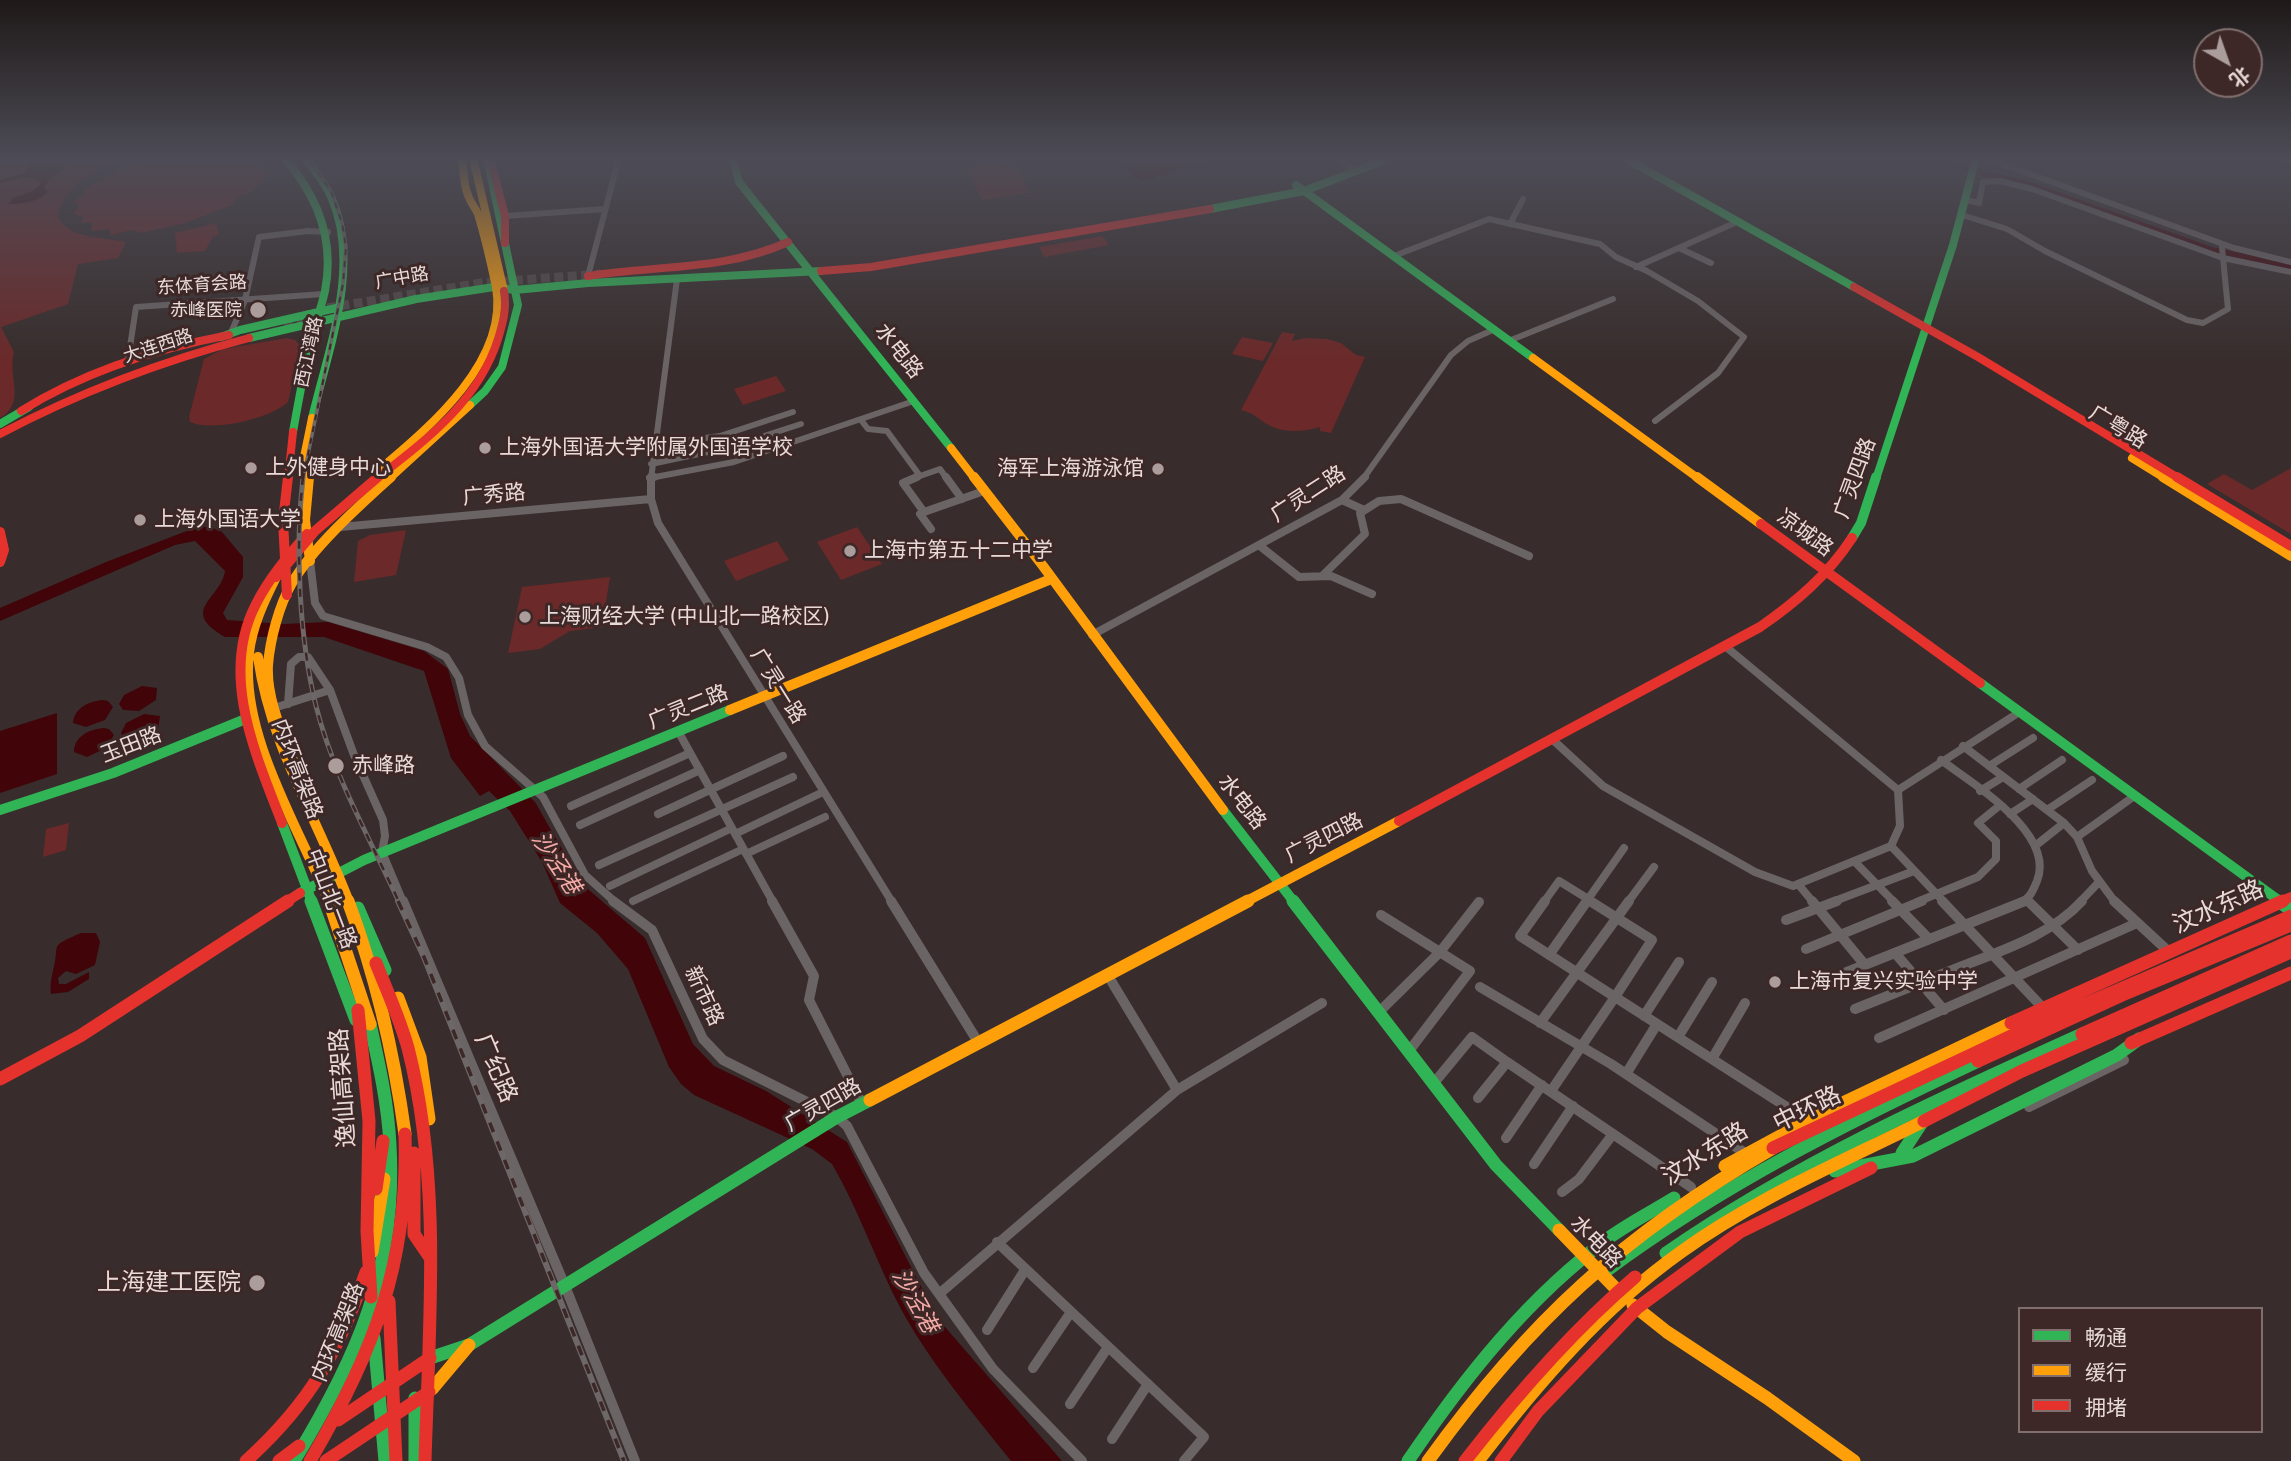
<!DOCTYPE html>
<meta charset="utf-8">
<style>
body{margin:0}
#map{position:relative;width:2291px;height:1461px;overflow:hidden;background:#382d2c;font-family:"Public Sans","Noto Sans SC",sans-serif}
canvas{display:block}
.legend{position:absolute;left:2018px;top:1307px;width:245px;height:126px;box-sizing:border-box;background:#3d2827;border:2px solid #816f6e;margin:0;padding:9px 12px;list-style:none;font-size:21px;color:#e8dad9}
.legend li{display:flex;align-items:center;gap:14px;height:35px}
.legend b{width:35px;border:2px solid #816f6e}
.north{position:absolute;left:2193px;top:28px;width:70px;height:70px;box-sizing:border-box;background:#3d2827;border:2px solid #816f6e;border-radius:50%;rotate:140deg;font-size:19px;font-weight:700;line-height:28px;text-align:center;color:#e8dad9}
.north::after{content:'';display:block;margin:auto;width:24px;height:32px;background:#aa9d9c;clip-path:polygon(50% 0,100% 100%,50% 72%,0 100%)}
</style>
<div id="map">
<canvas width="2291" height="1461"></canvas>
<ul class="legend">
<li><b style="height:9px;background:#30b455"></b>畅通</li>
<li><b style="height:9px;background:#ff9f0a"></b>缓行</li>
<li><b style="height:9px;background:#e5322d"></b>拥堵</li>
</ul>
<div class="north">北</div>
</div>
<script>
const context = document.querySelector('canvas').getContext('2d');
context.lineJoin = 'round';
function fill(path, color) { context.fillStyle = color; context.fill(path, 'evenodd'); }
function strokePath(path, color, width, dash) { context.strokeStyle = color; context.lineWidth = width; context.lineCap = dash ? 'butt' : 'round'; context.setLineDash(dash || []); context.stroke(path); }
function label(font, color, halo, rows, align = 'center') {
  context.font = font + ' "Public Sans","Noto Sans SC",sans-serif'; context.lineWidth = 6; context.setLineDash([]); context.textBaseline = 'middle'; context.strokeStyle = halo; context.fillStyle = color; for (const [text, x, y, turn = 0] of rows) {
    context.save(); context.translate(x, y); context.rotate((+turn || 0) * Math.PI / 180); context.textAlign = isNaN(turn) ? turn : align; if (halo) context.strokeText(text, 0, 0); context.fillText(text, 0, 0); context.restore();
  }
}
const green = new Path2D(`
 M0,158H27L28,171L20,176L0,180Z
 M77,158H134C103,168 66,180 58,215C66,240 105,237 126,242L118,258L78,264L68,304L1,327L14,352C7,378 27,402 0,418V183L24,177L39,179L41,184L33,191L12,198V205L47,191L44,188L49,179Z
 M147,158H259V161L266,165L263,169L269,176L251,192L238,197L232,205L185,223L141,233L132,230L111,235L109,229L91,231L92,223H81L83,217L73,214L79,206L74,202L84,194V190L120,168Z
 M1012,158L1030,193L982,200L965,166Z
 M216,223L219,235L213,236L205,251L177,253L175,233Z
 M1103,236L1109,245L1044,257L1039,247Z
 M1282,332L1295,334L1292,341L1305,338L1327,339L1341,343L1356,355L1365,357L1331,433L1320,431V427C1303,432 1282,434 1265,423C1256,417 1253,413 1241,410Z
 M1242,337L1273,343L1263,361L1232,354Z
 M287,338L295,340L301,347L288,402C270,419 212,432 190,422L189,417L204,359L223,349Z
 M776,376L786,391L743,405L734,389Z
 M2291,468V534L2207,484L2224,474L2252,490Z
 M857,527L882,564L841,580L817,542Z
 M406,530L396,575L354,582L358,541L370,535Z
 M777,541L789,560L736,581L724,561Z
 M610,577L602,627L570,631L540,649L508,653L522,587Z
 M69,823L66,850L43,857L46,829Z`);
const water = new Path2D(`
 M27,158H77L49,179L44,188L48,192C38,202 22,204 8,204L12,201L11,199L33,191L41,184L39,180L24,177L0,183V180L26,173Z
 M1116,158H1219L1141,181L1115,160Z
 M1941,158H1955L1986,171L2028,181L2212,247L2291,263V271L2210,253L2011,182L1973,174Z
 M197,527H210L222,532L243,557V577L223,613L227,620L284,624L328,622L424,651L448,669L460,714L470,736L535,802L582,884L645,938L693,1044L714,1066L766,1091L847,1142L930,1304L945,1327L1062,1461H1011C972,1412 931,1364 901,1309C876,1262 859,1210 832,1164L812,1149L694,1095L681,1084L669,1067L628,969L597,933L560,903L542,862L510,811L489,791L480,796L451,758L424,671L324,637H225C178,610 221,599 225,571L195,541L175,545L0,621V608L106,562Z
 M142,686L157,688L156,700L139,711L123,710L119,704L124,695Z
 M103,700L108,701L113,707L105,720L86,727L73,723C74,708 89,701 103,700Z
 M57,713V774L0,793V731Z
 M144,714L160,716L158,729L141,740L124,739L121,733L126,723Z
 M104,728L109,729L114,735L106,748L87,757L74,752C74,736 90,729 104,728Z
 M81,933H96L100,942L95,965L76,974L66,971L58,978L59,984H66L89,972V979L68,992L51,994C50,985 51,979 53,971C61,942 47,948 81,933Z`);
const primaryTunnel = new Path2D(`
 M327,308L481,283L601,274
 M284,325L311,319`);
const streetFar2 = new Path2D(`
 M1336,158L1355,170
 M1986,158L2234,248L2291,262
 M1966,200L1979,203L1983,182L2000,181L2032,189L2223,258L2222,247
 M1962,215L2007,229L2045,251L2187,320L2203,323L2228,309L2223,258L2291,272
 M505,216L605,209
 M1510,224L1523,199
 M1679,248L1711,263
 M1394,256L1489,219L1600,244L1616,257L1647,271L1698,301L1744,337L1718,373L1655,421
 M1636,267L1739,221
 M588,276L619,158
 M230,335L245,300L259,237L308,231L328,232
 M1511,340L1613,299
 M128,360L136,307L324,294
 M861,420L868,429L887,431L920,476L913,479
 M653,445L720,436L793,412
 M651,464L727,448L801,424
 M920,476L940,469L947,479
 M650,478L734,462L914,401
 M651,479L677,279
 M1363,479L1451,355L1468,341L1495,329`);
const streetFar1 = new Path2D(`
 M651,477V499L658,523L892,902
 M917,477L903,483L924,512L920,514L931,529
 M946,477L962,499
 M650,478L654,477
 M1342,500L1364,510
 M924,512L984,491
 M340,527L651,499
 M1260,546L1299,577L1331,576L1372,594
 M310,561L315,603L323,616L427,647L446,657L459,678L468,715L485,746L543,797L585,875L615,902
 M1322,576L1365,534L1360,513L1379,501L1401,499L1529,556
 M1092,635L1342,500L1365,477
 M1725,646L1898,790
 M288,704L291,664L299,657H308L330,690L354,755L383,820L385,836L382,852L403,902
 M274,708L330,690
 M678,731L773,902
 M1553,740L1603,786L1755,872L1793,886L1891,846L1944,902
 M1963,746L2064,823L2077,837
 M1941,760C1973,784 2056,833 2037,881C2033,890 2030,899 2021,902
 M1989,766L2033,738
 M2019,789L2062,760
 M1980,791L2003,777
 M571,806L690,753
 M2047,810L2092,780
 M658,814L783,756
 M2010,814L2033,799
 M580,825L700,770
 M735,834L823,792
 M1891,846L1900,826L1898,790L2018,713
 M2035,846L2064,823
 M746,854L825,817
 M1854,861L1894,902
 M599,865L793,777
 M1798,884L1813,902
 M610,886L732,828
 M2027,900L2029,902
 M633,901L743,849
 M1544,902L1559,881L1593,902
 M1586,902L1624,848
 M1628,902L1654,867
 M1832,902L1914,871
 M1917,902L1978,877L1996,859V841L1978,823L1999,806
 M2080,902L2098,883
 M2115,902L2092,871L2077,837L2133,797`);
const street = new Path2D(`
 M403,901L565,1286L635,1461
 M613,901L652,930L703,1039L723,1060L837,1117L847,1126L924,1273L993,1369L1082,1461
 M772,901L814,976L809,1000L862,1104
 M891,901L978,1042
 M1545,901L1520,936L1615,997
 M1590,901L1652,940L1615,997
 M1812,901L1865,965
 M1892,901L1929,939
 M1942,901L2043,1008
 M2028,901L2078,950
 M2114,901L2168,951
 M1381,915L1470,971L1409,1051
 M1786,920L1837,901
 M1806,949L1922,901
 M1895,953L1944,1010
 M1549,955L1587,901
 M1107,974L1177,1090
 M1832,978L2025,901
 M1480,987L1611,1064L1745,1153
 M1615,997L1807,1120
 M1855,1009C1890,995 1925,981 1960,967C2003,950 2051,935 2082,901
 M1379,1012L1440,952L1479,902
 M1644,1016L1679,962
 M1540,1023L1629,901
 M1678,1037L1712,982
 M1879,1038L2137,923
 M1712,1059L1745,1003
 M1626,1074L1657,1024
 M1434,1083L1472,1037L1507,1062
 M1551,1091L1615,997
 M1478,1098L1507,1062L1691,1187
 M2029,1107L2124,1060
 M1506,1138L1542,1085
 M1534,1164L1573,1106
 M1562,1192L1579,1179L1613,1134
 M997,1242L1204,1437L1184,1461
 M939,1294L1177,1090L1322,1003
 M987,1330L1025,1270
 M1033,1368L1071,1312
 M1070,1404L1108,1347
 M1112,1439L1148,1384`);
const fastFar2 = new Path2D(`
 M284,158C318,196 335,239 325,291C322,305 317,318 313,332C305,365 299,398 293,432
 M305,158C315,171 326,184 332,199C361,267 328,350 312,418
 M733,158L739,182L951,448
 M1625,158L1854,287
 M2287,158L2291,160
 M1296,185L1533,358
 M1210,209L1304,191L1390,158
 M221,337L240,330L336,308
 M249,338L416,299L494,287L515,290L588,283L821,271
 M470,405L485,391L502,367L518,305L487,158
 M0,424L29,407
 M1876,479L1953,245L1976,158`);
const fastFar1 = new Path2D(`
 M1852,538L1861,523L1876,477
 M1980,683L2281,902
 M0,810L113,773L253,716
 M1223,810L1294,902
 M282,823L312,902
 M300,893L364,860L730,710`);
const fast = new Path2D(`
 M311,901L356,1020
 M1293,901L1496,1165L1559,1230
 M2278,901L2291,910
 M358,908L385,970
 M1902,1153L1921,1124
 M1835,1171L1913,1156L2117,1055L2139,1039
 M1666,1253C1796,1163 1938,1099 2082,1034
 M1606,1271C1722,1185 1848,1122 1978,1061
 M374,1338L385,1461
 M430,1358L469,1345L837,1117L870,1100
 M415,1398V1461
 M294,1461C357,1358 397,1269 390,1145C388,1104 379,1064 370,1024
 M1408,1461C1464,1378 1529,1296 1610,1237C1631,1222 1653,1211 1674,1198`);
const slowFar2 = new Path2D(`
 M473,158L504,291
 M1533,358L1699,479
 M951,448L975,479
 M2132,458L2166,479
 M381,468C431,426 509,360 496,287C491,263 485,237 478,214C475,207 470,202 468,195C463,184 464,170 462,158
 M309,479L304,457L312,418
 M389,479L470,405`);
const slowFar1 = new Path2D(`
 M309,477L305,520L310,561
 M974,477L1043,566L1223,810
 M1697,477L1761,524
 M2163,477L2291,556
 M276,577C264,601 252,626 249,653C239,734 300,829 329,902
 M258,657C270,745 318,820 349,902
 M730,710L1051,579
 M296,768C284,736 266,700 268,665C270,640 279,605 292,583C314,546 359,506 391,477
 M1245,902L1399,821`);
const slow = new Path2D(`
 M329,901L370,1024
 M348,901C376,976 394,1054 405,1134
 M398,998L420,1057L429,1119
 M870,1100L1248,901
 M1725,1166L1832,1108L2011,1023
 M1559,1230L1621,1294
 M372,1252L384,1179
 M1633,1305L1667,1332L1767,1398L1854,1461
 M432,1389L469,1345
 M1428,1461C1529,1321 1624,1234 1773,1148
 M1478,1461C1537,1384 1601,1309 1681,1252C1756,1198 1842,1162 1924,1121`);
const jamFar2 = new Path2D(`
 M490,158L505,216V243
 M821,271L871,267L1210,209
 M588,276C656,265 724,271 788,242
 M1854,287L1978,357L2180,479
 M21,411C85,371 155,349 229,335
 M0,434C80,392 162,361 249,338
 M288,479L293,432
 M376,479C426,440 478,402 498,339C503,323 507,308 504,291`);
const jamFar1 = new Path2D(`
 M2177,477L2291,546
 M1761,524L1980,683
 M0,532L4,550L0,562
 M276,577L315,531L378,477
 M287,595L283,521L288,477
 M1399,821L1760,627C1796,602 1828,575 1852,538
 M282,823C256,755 219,675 256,604C269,578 288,556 307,534
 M286,902L300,893
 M2279,902L2291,897`);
const jam = new Path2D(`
 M376,963C387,991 400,1019 408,1048C442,1181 429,1325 425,1461
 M358,1010L369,1121L367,1231L371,1297
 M2011,1023L2283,901
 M2082,1034L2291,941
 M2131,1043L2291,973
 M1978,1061L2122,995L2291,925
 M0,1079L80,1036L288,901
 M1924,1121L2022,1071L2291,952
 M1773,1148L2020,1032L2291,916
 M414,1153V1234L429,1256
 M376,1189L383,1141
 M389,1301L396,1461
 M338,1420L430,1358
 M246,1461C310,1403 338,1353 366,1272
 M279,1461L299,1446
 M310,1461C374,1352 409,1262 405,1134
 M326,1461L429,1392
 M1465,1461C1517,1394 1571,1332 1635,1277
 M1501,1461L1538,1411L1637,1308L1740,1232L1871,1168`);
const railFar2 = new Path2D(`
 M303,479L343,284L346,247L342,223L331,191L307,158`);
const railFar1 = new Path2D(`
 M303,477C295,547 299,637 316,706C333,774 370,839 399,902`);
const rail = new Path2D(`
 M398,901L424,957L624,1461`);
const markers = [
 [258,310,9,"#aa9d9c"],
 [485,448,7,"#aa9d9c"],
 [251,468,7,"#aa9d9c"],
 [1158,469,7,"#aa9d9c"],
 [140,520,7,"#aa9d9c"],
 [850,551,7,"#aa9d9c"],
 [525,617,7,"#aa9d9c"],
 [336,766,9,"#aa9d9c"],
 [1775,982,7,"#aa9d9c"],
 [257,1283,9,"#aa9d9c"]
];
const farStreetnames = [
 ["广中路",402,278,-10],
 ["东体育会路",202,285,-4],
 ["大连西路",158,346,-18],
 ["西江湾路",309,352,-78]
];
const farPoinames = [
 ["赤峰医院",242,310]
];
const streetNames = [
 ["水电路",899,351,52],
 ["广粤路",2118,427,31],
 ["广灵四路",1855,478,-70],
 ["广灵二路",1308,494,-33],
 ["广秀路",494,495,-5],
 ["凉城路",1805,533,36],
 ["广灵一路",778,686,58],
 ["广灵二路",688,707,-22],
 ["玉田路",131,745,-21],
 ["内环高架路",297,769,69],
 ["水电路",1242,802,52],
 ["广灵四路",1324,838,-27],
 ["中山北一路",331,899,69],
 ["新市路",704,996,65],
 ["广灵四路",823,1105,-30],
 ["水电路",1596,1242,46],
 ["内环高架路",338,1332,-68]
];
const poiNames = [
 ["上海外国语大学附属外国语学校",499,448],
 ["上外健身中心",265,468],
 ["海军上海游泳馆",1144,469,"right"],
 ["上海外国语大学",154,520],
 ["上海市第五十二中学",864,551],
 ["上海财经大学 (中山北一路校区)",539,617],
 ["赤峰路",352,766],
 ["上海市复兴实验中学",1789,982]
];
const waterNames = [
 ["沙泾港",556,863,57],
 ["沙泾港",915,1301,61]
];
const nearStreetnames = [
 ["汶水东路",2218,907,-24],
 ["广纪路",496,1068,67],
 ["逸仙高架路",343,1088,-94],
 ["中环路",1807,1109,-26],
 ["汶水东路",1705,1154,-32]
];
const nearPoinames = [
 ["上海建工医院",241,1283]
];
fill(green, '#6b2929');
fill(water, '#400409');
strokePath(primaryTunnel, '#524746', 9, [9, 4.5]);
strokePath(streetFar2, '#6b6464', 6);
strokePath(streetFar1, '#6b6464', 8);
strokePath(street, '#6b6464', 10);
strokePath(fastFar2, '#30b455', 8);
strokePath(fastFar1, '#30b455', 10);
strokePath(fast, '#30b455', 13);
strokePath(slowFar2, '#ff9f0a', 8);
strokePath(slowFar1, '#ff9f0a', 10);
strokePath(slow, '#ff9f0a', 13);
strokePath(jamFar2, '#e5322d', 8);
strokePath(jamFar1, '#e5322d', 10);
strokePath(jam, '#e5322d', 13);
strokePath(railFar2, '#6e6767', 3.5);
strokePath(railFar1, '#6e6767', 5);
strokePath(rail, '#6e6767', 6);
strokePath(railFar2, '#3d2827', 2, [6]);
strokePath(railFar1, '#3d2827', 2.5, [8]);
strokePath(rail, '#3d2827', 3.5, [10]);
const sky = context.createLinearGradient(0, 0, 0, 362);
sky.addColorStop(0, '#1f1918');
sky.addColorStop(0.44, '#4d4c56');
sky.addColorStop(1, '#4d4c5600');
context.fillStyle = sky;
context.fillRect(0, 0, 2291, 362);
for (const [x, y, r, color] of markers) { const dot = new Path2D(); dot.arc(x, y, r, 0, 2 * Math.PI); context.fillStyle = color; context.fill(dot); strokePath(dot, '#3d2827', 2.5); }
label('18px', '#e8dad9', '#3d2827', farStreetnames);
label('18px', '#e8dad9', '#3d2827', farPoinames, 'right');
label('21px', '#e8dad9', '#3d2827', streetNames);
label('21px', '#e8dad9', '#3d2827', poiNames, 'left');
label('italic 23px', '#f5aaa6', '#3d2827', waterNames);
label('24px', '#e8dad9', '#3d2827', nearStreetnames);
label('24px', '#e8dad9', '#3d2827', nearPoinames, 'right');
</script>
